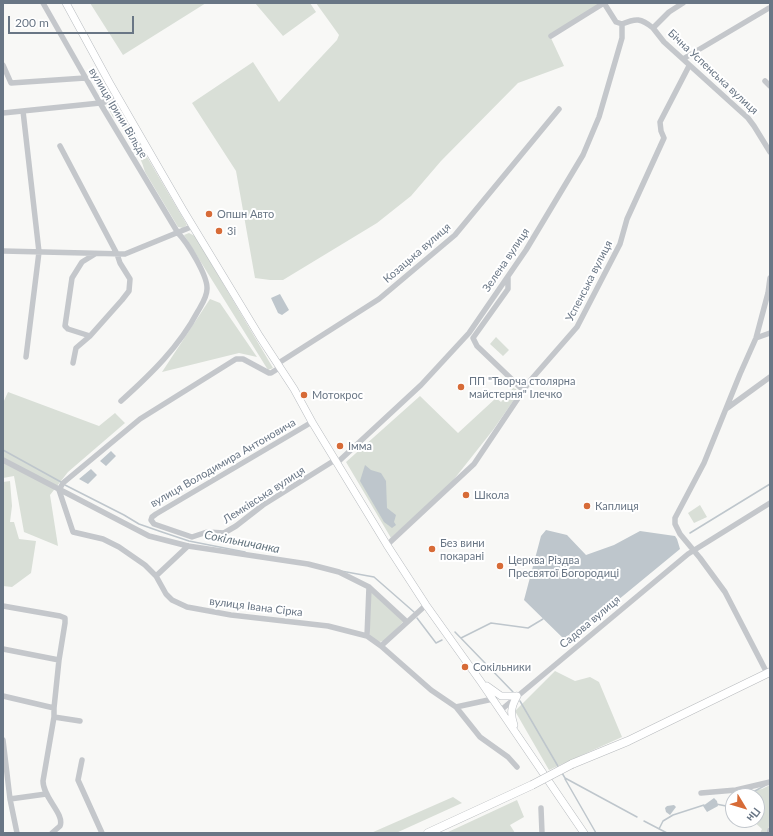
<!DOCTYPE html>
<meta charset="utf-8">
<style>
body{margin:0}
#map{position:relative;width:773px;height:836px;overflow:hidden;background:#f8f8f6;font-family:Lato,sans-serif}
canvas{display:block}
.frame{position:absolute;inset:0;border:4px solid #697685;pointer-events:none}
.north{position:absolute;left:725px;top:788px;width:40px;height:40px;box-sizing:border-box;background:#fff;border:1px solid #c3c8ce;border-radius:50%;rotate:128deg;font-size:11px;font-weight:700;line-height:16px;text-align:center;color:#697685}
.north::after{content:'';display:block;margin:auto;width:14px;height:18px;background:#d76b37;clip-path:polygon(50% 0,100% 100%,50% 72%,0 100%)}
.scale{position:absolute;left:8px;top:16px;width:126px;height:18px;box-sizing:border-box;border:2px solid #697685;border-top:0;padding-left:5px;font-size:12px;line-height:14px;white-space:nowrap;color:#697685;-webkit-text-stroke:3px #fff;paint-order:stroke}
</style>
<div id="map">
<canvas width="773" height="836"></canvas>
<div class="frame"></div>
<div class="north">Пн</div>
<div class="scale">200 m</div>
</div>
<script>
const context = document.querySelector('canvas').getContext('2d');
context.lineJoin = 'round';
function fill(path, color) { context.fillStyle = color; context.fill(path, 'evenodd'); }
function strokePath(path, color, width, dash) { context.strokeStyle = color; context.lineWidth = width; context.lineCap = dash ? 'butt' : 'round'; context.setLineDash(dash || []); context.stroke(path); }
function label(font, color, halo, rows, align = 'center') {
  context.font = font + ' Lato,sans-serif'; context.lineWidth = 4; context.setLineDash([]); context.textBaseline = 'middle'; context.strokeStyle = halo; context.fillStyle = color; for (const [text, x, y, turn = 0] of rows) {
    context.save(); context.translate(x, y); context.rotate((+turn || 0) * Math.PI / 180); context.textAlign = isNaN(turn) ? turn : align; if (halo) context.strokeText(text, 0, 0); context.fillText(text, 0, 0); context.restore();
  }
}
const green = new Path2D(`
 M90,3H206L123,55Z
 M255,3H310L316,12L283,36Z
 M316,3H603L550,36L564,66L518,83L441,161L411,196L377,223L283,280H270L255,278L236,171L192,103L253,62L279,102L337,40L339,35Z
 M116,104L187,225L183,228L178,227L145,172C140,152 127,137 119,120L113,117L107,105Z
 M189,233L195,236L273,368L268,370L184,235Z
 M210,299L220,303L257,357L239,353L162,372Z
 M496,337L509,350L503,356L490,344Z
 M513,388L516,389L518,394L493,430L451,483L391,538L346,462L420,396L458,433L496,398L501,402Z
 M8,392L99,426L115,413L125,423L68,472L50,495L58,546L24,532L14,476L3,478V403Z
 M10,481L12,506L10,522H14L19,539L36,541L31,573L12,587L3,586V482Z
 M700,505L707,517L694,523L688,513Z
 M370,591L404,621L384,641L379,642L370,636Z
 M555,671L575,681L590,677L599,682L622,737L549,770L515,711Z
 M770,785V824L766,833H760L762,829L752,820H757V796H733V797V794L762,789Z
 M453,797L462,803L396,833H371Z
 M517,800L524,817L510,825L515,833H446Z`);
const water = new Path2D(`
 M280,294L289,310L282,315L278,313L271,298Z
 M111,451L116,456L106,466L100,461Z
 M365,465L371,470L381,473L386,481L387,508L396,515L394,522L396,525L392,528L384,522L360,481Z
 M91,469L97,475L88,484L79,479Z
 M546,530L567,535L586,555L614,545L640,531L675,536L677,539L680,549L567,642L524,600L541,536Z
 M714,798L717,801L718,806L707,812L703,806Z
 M674,805L676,807L670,815L666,812L665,808L667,806Z`);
const stream = new Path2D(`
 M3,450L61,482
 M65,485L124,515L139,524L159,531L189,541L245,552
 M690,533L770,484
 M341,571L374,577L414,612
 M417,618L436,643L442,640
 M455,632L513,692
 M461,638L491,623L528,628L543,619
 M520,701L559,768
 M562,773L565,778L637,817
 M565,779L596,833
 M748,796L753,792L766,785
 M716,804L726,806
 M644,821L667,833
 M659,829L663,821L673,815L704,805`);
const minor = new Path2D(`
 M43,3L100,103L178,233C187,242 208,276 207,289C207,297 202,304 198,311C179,347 151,374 121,401
 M622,24C636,18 641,18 653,28L669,12L683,3
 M653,28L664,42L748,118L754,126L770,152
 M551,36L604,3L616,22L622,24
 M683,59L769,8H770
 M3,65L11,83L85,78
 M765,81L770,86
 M23,111L39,252L26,357
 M3,113L100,103L118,99
 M60,146L117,254L120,263L130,279L129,291L122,300L90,336L76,348L73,363
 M3,251L125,254L191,227H194
 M508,277V289L473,338L477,346L523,390
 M90,336L68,329L65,326L72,278L82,262L95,254
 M756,338L770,333
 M277,364L379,299L455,235L559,109
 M726,409L770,377
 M312,422L156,514L152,517L151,520L154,524L192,537L207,532L224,533L236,526L263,505L335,460
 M3,460L149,536L188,546L308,564L339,572L369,587L407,622
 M338,464L339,461L421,385L469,333L526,250L583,155L599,117L622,38V24
 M59,490L73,532L103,539L119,547L145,565L156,576L166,594L172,600L187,607L231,615L328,626L367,636L381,646L431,690L456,707L480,737L508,757L517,767
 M59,490L63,483L140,419L236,359H243L269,373H271L279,368
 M387,545L474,464L529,382L577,327L620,244L627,219L664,138L661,131L660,122L689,66
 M156,576L188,546
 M3,606L60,616L65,618V623L59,660L54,708
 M367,636L369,587
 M381,646L426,605
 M3,649L59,660
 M767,673L725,592L700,558L680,534L675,524V518L704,463L740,374L756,338L768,293L770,278
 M3,696L54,708V717L80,721
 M456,707L493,699
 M501,710L688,554L770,503
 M3,740L10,799L17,833
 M82,760L78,780L102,833
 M701,793L736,790L770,782
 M10,799L46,794
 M541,808L542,833
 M52,833L60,826C65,814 43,798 43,781L54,717
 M769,833L770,830`);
const major = new Path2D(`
 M66,3L109,82L183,210L260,337L294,389L312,422L387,545L426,605L481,682L584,833
 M487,686L501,696H517
 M514,725C510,713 511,707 517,696`);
const highway = new Path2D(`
 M572,764L628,741L770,672
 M428,833L532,785`);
const highwayBridge = new Path2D(`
 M532,785L572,764`);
const markers = [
 [209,214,4,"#d76b37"],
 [219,231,4,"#d76b37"],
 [461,387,4,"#d76b37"],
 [304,395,4,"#d76b37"],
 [340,446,4,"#d76b37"],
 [466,495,4,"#d76b37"],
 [587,506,4,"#d76b37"],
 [432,549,4,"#d76b37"],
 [500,566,4,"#d76b37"],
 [465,667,4,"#d76b37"]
];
const streetNames = [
 ["Бічна Успенська вулиця",713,72,43],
 ["вулиця Ірини Вільде",118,113,59],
 ["Козацька вулиця",417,253,-41],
 ["Зелена вулиця",506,260,-56],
 ["Успенська вулиця",589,281,-63],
 ["вулиця Володимира Антоновича",223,463,-30],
 ["Лемківська вулиця",264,495,-33],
 ["вулиця Івана Сірка",256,607,7],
 ["Садова вулиця",590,622,-40]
];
const poiNames = [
 ["Опшн Авто",217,214],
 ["3і",227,231],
 ["ПП \"Творча столярна",469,381],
 ["майстерня\" Ілечко",469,394],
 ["Мотокрос",312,395],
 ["Імма",348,446],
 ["Школа",474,495],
 ["Каплиця",595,506],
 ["Без вини",440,543],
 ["покарані",440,556],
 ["Церква Різдва",508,560],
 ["Пресвятої Богородиці",508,573],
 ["Сокільники",473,667]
];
const waterNames = [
 ["Сокільничанка",242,542,11]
];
fill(green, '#d9dfd7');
fill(water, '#bec6cc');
strokePath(stream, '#bec6cc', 1.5);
strokePath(major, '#b7bbbf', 8);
strokePath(highway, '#b7babd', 9);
strokePath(minor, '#c4c7cb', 5.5);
strokePath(major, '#fff', 7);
strokePath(highway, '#fff', 8);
strokePath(highwayBridge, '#b7babd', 9, []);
strokePath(highwayBridge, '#fff', 8);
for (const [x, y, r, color] of markers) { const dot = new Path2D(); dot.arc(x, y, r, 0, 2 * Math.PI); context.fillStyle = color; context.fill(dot); strokePath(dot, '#fff', 1.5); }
label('11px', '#697685', '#fff', streetNames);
label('11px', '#697685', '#fff', poiNames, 'left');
label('italic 12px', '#657680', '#fff', waterNames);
</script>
